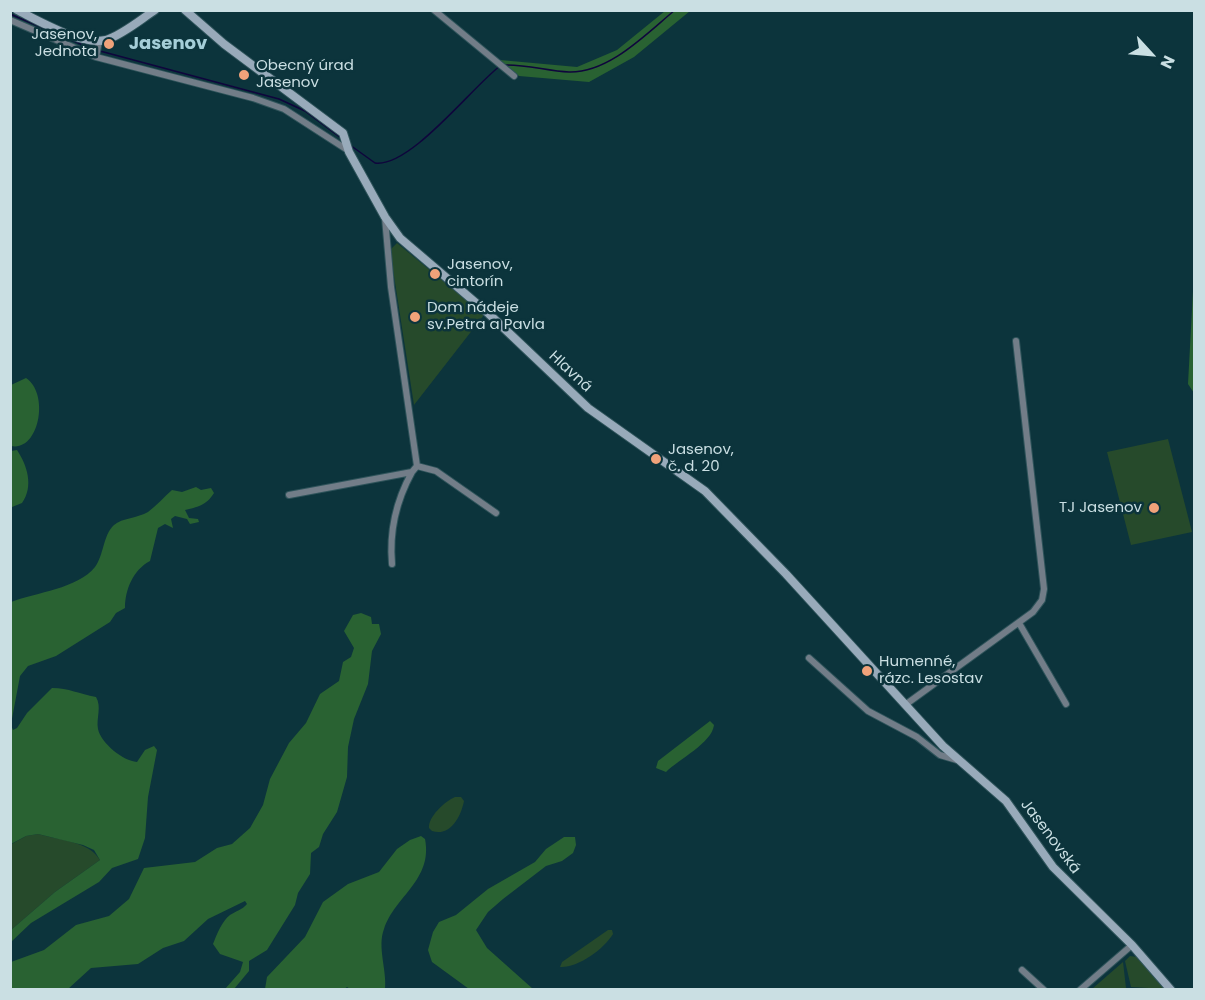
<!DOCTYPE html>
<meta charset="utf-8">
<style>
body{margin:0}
#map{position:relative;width:1205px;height:1000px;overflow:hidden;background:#0c343c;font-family:Poppins,sans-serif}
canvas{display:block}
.frame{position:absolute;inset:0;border:12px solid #cadfe3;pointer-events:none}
.north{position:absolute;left:1121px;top:24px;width:60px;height:60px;-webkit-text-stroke:4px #0c343c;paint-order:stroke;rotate:116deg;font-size:16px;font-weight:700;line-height:24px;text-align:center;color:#cadfe3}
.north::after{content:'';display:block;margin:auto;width:21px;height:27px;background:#cadfe3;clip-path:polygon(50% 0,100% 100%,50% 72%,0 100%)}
</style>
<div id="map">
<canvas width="1205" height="1000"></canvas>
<div class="frame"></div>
<div class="north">N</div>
</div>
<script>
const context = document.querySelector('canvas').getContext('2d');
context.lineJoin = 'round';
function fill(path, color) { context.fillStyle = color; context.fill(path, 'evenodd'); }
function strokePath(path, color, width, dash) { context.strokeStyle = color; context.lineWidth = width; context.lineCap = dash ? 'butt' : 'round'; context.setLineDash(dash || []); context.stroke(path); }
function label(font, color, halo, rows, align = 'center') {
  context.font = font + ' Poppins,sans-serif'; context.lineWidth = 5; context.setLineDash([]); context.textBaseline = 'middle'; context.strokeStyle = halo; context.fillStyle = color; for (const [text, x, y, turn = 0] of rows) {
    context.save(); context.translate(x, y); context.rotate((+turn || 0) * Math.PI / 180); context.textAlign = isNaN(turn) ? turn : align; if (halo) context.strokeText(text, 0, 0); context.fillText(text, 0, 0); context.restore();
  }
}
const green = new Path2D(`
 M397,243L484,315L414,405L390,250Z
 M1168,439L1192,532L1131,545L1107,452Z
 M455,797H461L464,801C461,817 450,837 432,831L429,828C428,817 445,801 455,797Z
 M38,834C58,840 89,841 100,860L55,892L11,930L10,845L26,836Z
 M608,930H612L613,934C604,949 578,968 560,967L562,962Z
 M1130,956L1137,957L1165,989L1131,987L1125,961Z
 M1123,962L1126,988L1092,989Z`);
const forest = new Path2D(`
 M665,11H690L634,57L589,82L519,76L500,60L577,67L617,50Z
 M1194,272V393L1188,384Z
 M26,378C50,394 39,452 11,446V385Z
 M17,450C27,465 34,486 22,503L12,507L11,451Z
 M196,487L201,490L211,488L214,493C206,506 197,507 185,510L189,518L198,519L199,522L190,524L187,519L175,516L171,519L173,528L165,524L158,528L150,561C133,570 125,590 125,608L116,613L110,622L56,656L28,666L20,676L11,724V602C37,592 77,589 95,567C104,555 103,535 114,525C122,518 138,518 148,512C156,506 164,497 172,490L182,492Z
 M361,613L371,617L372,624H379L381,634L372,651L368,684L354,719L348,747L347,777L337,812L323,834L319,847L311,853L310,874L298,893L295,905L267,950L249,961V971L234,989H225L240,972L243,962L220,954L213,944C217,934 222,921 230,915C236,911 242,910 247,904L245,901L208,919L184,941L163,948L138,964L91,968L68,989H11V962L44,950L76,925L109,916L129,899L144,868L195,862L217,848L232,844L250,828L263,805L270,779L289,743L306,723L320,694L339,681L343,662L351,657L354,648L344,631L353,615Z
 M52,688C69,688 79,694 96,697C102,707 96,718 98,729C101,743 123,761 137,762L145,750L154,746L157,750L148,797L145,838L138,859L112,868L99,882L31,923L11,942V930L55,892L100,860L94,850L83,845L38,834L26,836L11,844V725L13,730L17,728L27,713Z
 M710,721L714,725C712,743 679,759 666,772L656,768L658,761Z
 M421,836L425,839C433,880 395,896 384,929C377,947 387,970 385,989H350L347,987L343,990L265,989L267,977L305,937L323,902L348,884L379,872L397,849L410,840Z
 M564,837H575L576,845L573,853L562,861L546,866L503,899L488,912L476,930L487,948L533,989H469L432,962L428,950L433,932L439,922L456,915L488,889L535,862L546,849Z`);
const stream = new Path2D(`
 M10,14L95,50
 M100,51L279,99L305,111L341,138
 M504,65C526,64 547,71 569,72C609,73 646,34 675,10
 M350,145L375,163C410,168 472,87 500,66`);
const street = new Path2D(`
 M434,10L514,76
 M10,20L96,57L253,98L284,109L349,151
 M96,57L99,41
 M417,466L436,471L496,513
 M289,495L412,472L417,466L391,287L385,218
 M392,564C389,530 396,501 412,472
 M1019,623L1066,704
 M809,658L868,711L917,737L940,755L957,760
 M905,705L1033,612L1042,600L1044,589L1016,341
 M1022,970L1044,990
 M1080,990L1132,945`);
const secondary = new Path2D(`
 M17,10C39,21 82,46 106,40C122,35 140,20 155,10
 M185,10L224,44L343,133L349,152L385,217L400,238L489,314L588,408L705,491L786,574L943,746L1006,801L1053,867L1132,945L1171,990`);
const markers = [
 [109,44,6,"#f0a27a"],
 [244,75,6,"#f0a27a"],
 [435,274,6,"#f0a27a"],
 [415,317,6,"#f0a27a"],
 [656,459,6,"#f0a27a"],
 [1154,508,6,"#f0a27a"],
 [867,671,6,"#f0a27a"]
];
const poiNames = [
 ["Jasenov,",97,35,"right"],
 ["Jednota",97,52,"right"],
 ["Obecný úrad",256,66],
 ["Jasenov",256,83],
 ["Jasenov,",447,265],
 ["cintorín",447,282],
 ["Dom nádeje",427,308],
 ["sv.Petra a Pavla",427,325],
 ["Jasenov,",668,450],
 ["č. d. 20",668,467],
 ["TJ Jasenov",1142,508,"right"],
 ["Humenné,",879,662],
 ["rázc. Lesostav",879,679]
];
const streetNames = [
 ["Hlavná",570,372,43],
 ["Jasenovská",1050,837,53]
];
const quarterNames = [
 ["Jasenov",168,44]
];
fill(green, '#264a2b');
fill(forest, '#296232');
strokePath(stream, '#0f053c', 1.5);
strokePath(street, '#2e535a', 8);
strokePath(secondary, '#2e535a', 10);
strokePath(street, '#727d88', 6);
strokePath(secondary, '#98aaba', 8);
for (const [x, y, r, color] of markers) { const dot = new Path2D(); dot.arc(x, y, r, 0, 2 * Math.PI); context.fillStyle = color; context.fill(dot); strokePath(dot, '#0c343c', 2); }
label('15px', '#cadfe3', '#0c343c', poiNames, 'left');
label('15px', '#cadfe3', '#0c343c', streetNames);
label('bold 18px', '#a5ced8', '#0c343c', quarterNames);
</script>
